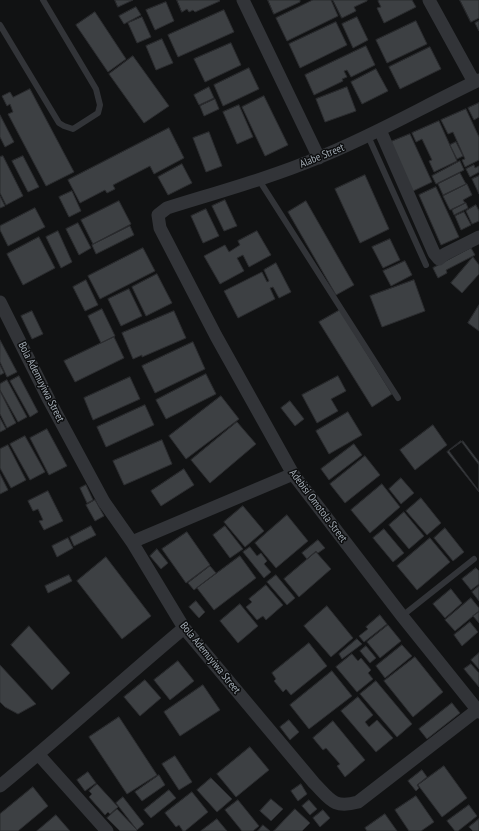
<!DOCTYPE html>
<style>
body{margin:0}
canvas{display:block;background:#111213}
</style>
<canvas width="479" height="831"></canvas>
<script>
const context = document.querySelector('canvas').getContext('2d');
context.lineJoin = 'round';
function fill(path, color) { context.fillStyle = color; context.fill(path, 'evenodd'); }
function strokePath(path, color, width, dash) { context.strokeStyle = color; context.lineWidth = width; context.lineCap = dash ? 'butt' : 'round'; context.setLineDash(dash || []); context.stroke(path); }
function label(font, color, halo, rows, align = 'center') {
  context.font = font + ' "PT Sans Narrow",sans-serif'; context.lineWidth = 3; context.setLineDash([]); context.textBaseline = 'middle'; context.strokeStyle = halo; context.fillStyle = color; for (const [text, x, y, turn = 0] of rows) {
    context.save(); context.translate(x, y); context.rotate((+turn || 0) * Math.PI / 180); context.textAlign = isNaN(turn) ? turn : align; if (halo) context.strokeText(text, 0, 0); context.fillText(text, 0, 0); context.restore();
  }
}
const building = new Path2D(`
 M115,0H133L118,7Z
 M177,0H219L220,1L195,12L193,10L189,12L187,9L182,12Z
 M268,0H300V2L274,14Z
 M313,0H331L338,16L287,41L276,18Z
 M333,0H367V1L354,7L356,11L342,18Z
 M379,0H412L416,7L384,23L377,8L381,7L378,1Z
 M460,0H479V18L471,22Z
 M166,2L174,21L155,30L146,10Z
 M136,7L141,15L124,24L119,16Z
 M224,10L234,32L178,57L168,35Z
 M95,12L126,59L108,72L76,25Z
 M142,17L151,37L137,43L128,23Z
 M357,17L368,40L353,48L342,24Z
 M416,21L427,44L387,63L376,40Z
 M479,21V31L475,23Z
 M336,22L347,45L300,68L289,44Z
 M162,39L173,63L156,70L146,46Z
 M231,43L241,65L205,82L194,59Z
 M366,46L375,65L351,77L347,70L344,71L347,77L342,79L343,81L314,95L305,75Z
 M430,47L441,69L400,89L389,67Z
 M133,56L169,106L144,123L109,74Z
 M249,68L259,89L223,106L214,85Z
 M376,69L388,91L362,104L351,82Z
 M209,87L214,98L199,105L194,95Z
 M347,87L356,111L325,122L316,99Z
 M30,89L74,172L46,186L8,114L13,112L10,104L7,106L2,96L10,92L13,97Z
 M264,96L288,145L265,156L242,107Z
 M215,99L219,109L204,116L200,106Z
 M479,103V117L474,120L468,108Z
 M239,105L253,137L237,144L223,112Z
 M466,109L479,137V160L465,167L462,160L465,159L453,132L448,134L441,120Z
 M0,115L14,142L5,147L0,137Z
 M439,121L457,161L434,172L429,161L432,160L422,139L416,142L412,133Z
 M169,128L184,158L154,174L150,166L113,185L115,189L107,193L105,190L80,203L68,180Z
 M209,132L222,166L206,172L193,138Z
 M410,134L432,182L411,192L388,143Z
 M456,142L463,156L457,159L450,145Z
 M3,156L23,196L6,205L0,193V157Z
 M23,156L39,187L28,192L12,161Z
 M460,161L464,170L436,184L432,176Z
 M182,164L192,183L168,195L158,177Z
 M474,165L475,168L479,166V172L470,177L466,169Z
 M460,173L466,184L443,195L438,184Z
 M365,175L389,229L360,243L335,189Z
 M479,176V194L472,179Z
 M467,184L472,195L463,200L465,203L450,210L443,196Z
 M436,187L459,237L441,245L419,195Z
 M72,191L81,211L69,217L59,197Z
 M0,196L5,206L0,208Z
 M225,200L237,226L224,231L212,206Z
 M119,201L131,224L93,244L81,220Z
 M306,201L354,285L336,295L288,212Z
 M466,203L468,208L454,215L452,210Z
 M476,205L479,211V221L472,224L466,211Z
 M35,208L45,227L8,246L0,230V226Z
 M206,209L219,236L203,243L191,216Z
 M464,212L471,225L461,230L455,216Z
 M78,223L91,248L79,255L66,229Z
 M130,226L134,235L96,254L92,245Z
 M58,231L72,262L61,268L46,237Z
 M257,231L271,255L249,267L243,255L237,258L244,271L220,284L204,256L225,245L229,252L240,245L238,241Z
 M39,237L55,268L23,285L7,254Z
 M390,239L400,260L383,268L372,247Z
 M143,248L155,271L100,299L88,276Z
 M471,248L475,255L446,270L447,273L438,278L433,268Z
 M473,257L479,265V274L462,293L451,283Z
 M405,261L412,275L391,286L383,271Z
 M276,263L291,292L279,298L273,287L270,288L275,299L238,318L224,291L262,272L267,282L269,281L264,270Z
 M157,274L172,303L146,316L132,287Z
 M86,280L98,305L85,311L73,287Z
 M414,280L425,311L382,327L370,296Z
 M129,289L142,316L121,326L108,299Z
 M479,305V331L468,323Z
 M102,309L115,336L101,343L88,316Z
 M340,310L392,394L372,407L319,322Z
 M32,311L43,334L32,339L21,316Z
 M174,311L186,338L142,357V355L133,359L122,333Z
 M114,337L124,358L75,382L64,361Z
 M0,340L17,372L7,377L0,362Z
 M193,342L205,369L155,393L142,366Z
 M0,365L4,373L0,375Z
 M206,374L216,394L166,419L156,400Z
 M19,376L38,412L30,417L10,381Z
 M338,376L346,391L331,399L338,411L317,423L302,395Z
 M130,377L140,399L93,420L84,398Z
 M7,380L27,417L18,422L0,390V384Z
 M0,391L16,423L7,428L0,414Z
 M221,396L239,419L186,459L169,436Z
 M290,401L304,419L295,426L281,408Z
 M145,405L154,425L106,447L97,427Z
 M348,412L362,435L329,454L316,431Z
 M0,418L6,429L0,432Z
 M237,422L256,444L210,483L191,460Z
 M433,425L447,445L415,470L400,450Z
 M47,429L67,466L49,475L30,438Z
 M25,436L45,472L30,480L10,444Z
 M162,440L172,464L124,485L113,461Z
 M461,441L479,465V492L447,452Z
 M463,441L479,462V491L449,451Z
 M354,444L362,455L329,480L321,469Z
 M8,445L26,480L11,488L0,468V449Z
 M365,456L380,475L345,503L330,484Z
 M184,469L194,485L161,506L151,491Z
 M0,474L8,490L0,494Z
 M401,478L414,493L401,504L389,489Z
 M382,484L400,507L370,533L351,510Z
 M86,485L93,500L87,503L80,488Z
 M48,491L63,521L44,530L39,521L43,520L38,509L33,511L28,501Z
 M421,498L441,523L427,535L406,511Z
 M95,500L104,516L95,521L86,505Z
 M243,506L264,531L245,547L224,522Z
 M404,512L424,536L409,549L389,525Z
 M287,515L308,541L276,568L255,543Z
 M91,526L96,535L74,546L70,537Z
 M225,526L243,549L230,558L213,535Z
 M445,528L464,552L453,561L434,538Z
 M384,529L404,553L393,562L373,538Z
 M187,532L210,565L186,583L162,549Z
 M68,538L73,548L57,557L52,546Z
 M430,538L450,562L417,590L397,566Z
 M318,540L325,548L318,553L316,551L307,559L302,553Z
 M250,547L257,556L261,553L267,561L264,564L271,572L264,578L243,552Z
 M157,549L168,563L161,569L150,556Z
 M316,552L331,569L299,597L284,579Z
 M240,556L256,578L214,610L197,588Z
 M106,557L151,616L122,639L77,581Z
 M210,566L216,573L194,590L188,583Z
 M476,568L479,571V584L471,590L462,579Z
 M69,575L72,581L48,593L45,586Z
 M276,575L295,598L287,605L267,582Z
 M266,585L283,605L266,620L263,616L257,620L246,607L252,602L249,599Z
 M479,586V601L472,592Z
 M451,589L462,603L445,618L433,604Z
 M471,598L479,608V611L455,631L445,620Z
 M196,601L205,612L199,618L189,607Z
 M240,604L258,626L238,643L220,621Z
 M327,606L353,638L331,657L304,626Z
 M479,612V623L473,616Z
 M380,615L387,624L364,642L359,636L368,629L366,627Z
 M470,622L478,632L462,646L454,635Z
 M388,625L401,641L380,658L367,642Z
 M29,626L70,673L52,690L11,645Z
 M357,639L362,644L342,659L339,654Z
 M309,643L327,666L291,695L286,689L283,692L274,681L276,679L272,673Z
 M402,645L412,656L385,678L376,666Z
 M366,646L376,658L370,663L360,651Z
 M479,653V669L471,660Z
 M352,654L358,661L361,658L371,670L368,673L373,679L357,692L336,667Z
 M415,657L443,692L413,717L384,681Z
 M178,661L194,681L170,700L154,680Z
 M471,664L479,673V687L464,669Z
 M0,665L36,704L18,714L5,707L0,702Z
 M332,671L352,696L309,729L290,705Z
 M145,680L161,698L140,716L124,697Z
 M376,681L412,724L397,737L360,694Z
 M203,685L220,710L180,736L164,712Z
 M358,697L373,715L365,722L369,727L377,720L393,738L376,752L341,711Z
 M452,703L460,713L427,739L419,729Z
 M119,717L157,775L127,794L89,737Z
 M289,720L299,732L290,740L280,727Z
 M333,721L365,760L345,777L337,766L340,764L326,748L323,750L313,738Z
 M250,747L269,770L236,797L217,774Z
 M175,756L192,782L179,790L162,764Z
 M444,766L467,798L442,817L418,785Z
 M422,770L427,777L417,785L419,788L416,791L408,781Z
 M88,772L96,783L85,791L77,780Z
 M159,775L165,785L142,801L135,792Z
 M211,778L232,799L217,812L197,790Z
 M97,784L118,807L110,814L108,812L105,815L89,797L92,794L89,791Z
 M301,784L307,794L298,801L291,791Z
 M33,787L48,806L18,831H0V814Z
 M169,790L176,798L151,818L144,810Z
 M192,792L208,812L185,831H183L179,825L176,827L165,813Z
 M416,796L434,822L421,831H409L395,810Z
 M123,797L144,824L137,830L116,803Z
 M271,799L283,809L271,821L260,811Z
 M238,800L259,826L253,831H242L225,810Z
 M309,800L317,809L310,815L302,806Z
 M469,805L477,816L458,831H455L447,821Z
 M117,809L137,830L136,831H120L107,818Z
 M295,809L310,823L302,831H274Z
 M323,810L330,818L320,827L313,818Z
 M385,814L397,831H367L365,828Z
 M56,815L70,831H37Z
 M217,819L227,831H201Z
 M479,819V831H473L469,827Z
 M263,825L270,831H258Z`);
const lane = new Path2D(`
 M0,25L59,123L64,126L73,129L98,113L100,105L96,89L43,0
 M368,136L426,265
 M259,180L398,398
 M402,616L474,559`);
const street = new Path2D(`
 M243,0L319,158
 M429,0L474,82
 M479,80C426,105 375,135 320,157C270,178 218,192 167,208L158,215L160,228L216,336L293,474L402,616L479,712
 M380,130L434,253L439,259L445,254L479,237
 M0,302L49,400L104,502L132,542L184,628L314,783C330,799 333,809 358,802L477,710
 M132,542L293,474
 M38,754L107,831
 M0,786C62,735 122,680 184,628`);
const streetNames = [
 ["Alabe Street",322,156,-22],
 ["Bola Ademuyiwa Street",41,382,63],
 ["Adebisi Omotola Street",318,506,53],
 ["Bola Ademuyiwa Street",210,658,51]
];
fill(building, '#3d4043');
strokePath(building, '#2b2c2f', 1);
strokePath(lane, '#323438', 6);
strokePath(street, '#323438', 13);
label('11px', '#a2abb4', '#0c0d0e', streetNames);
</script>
